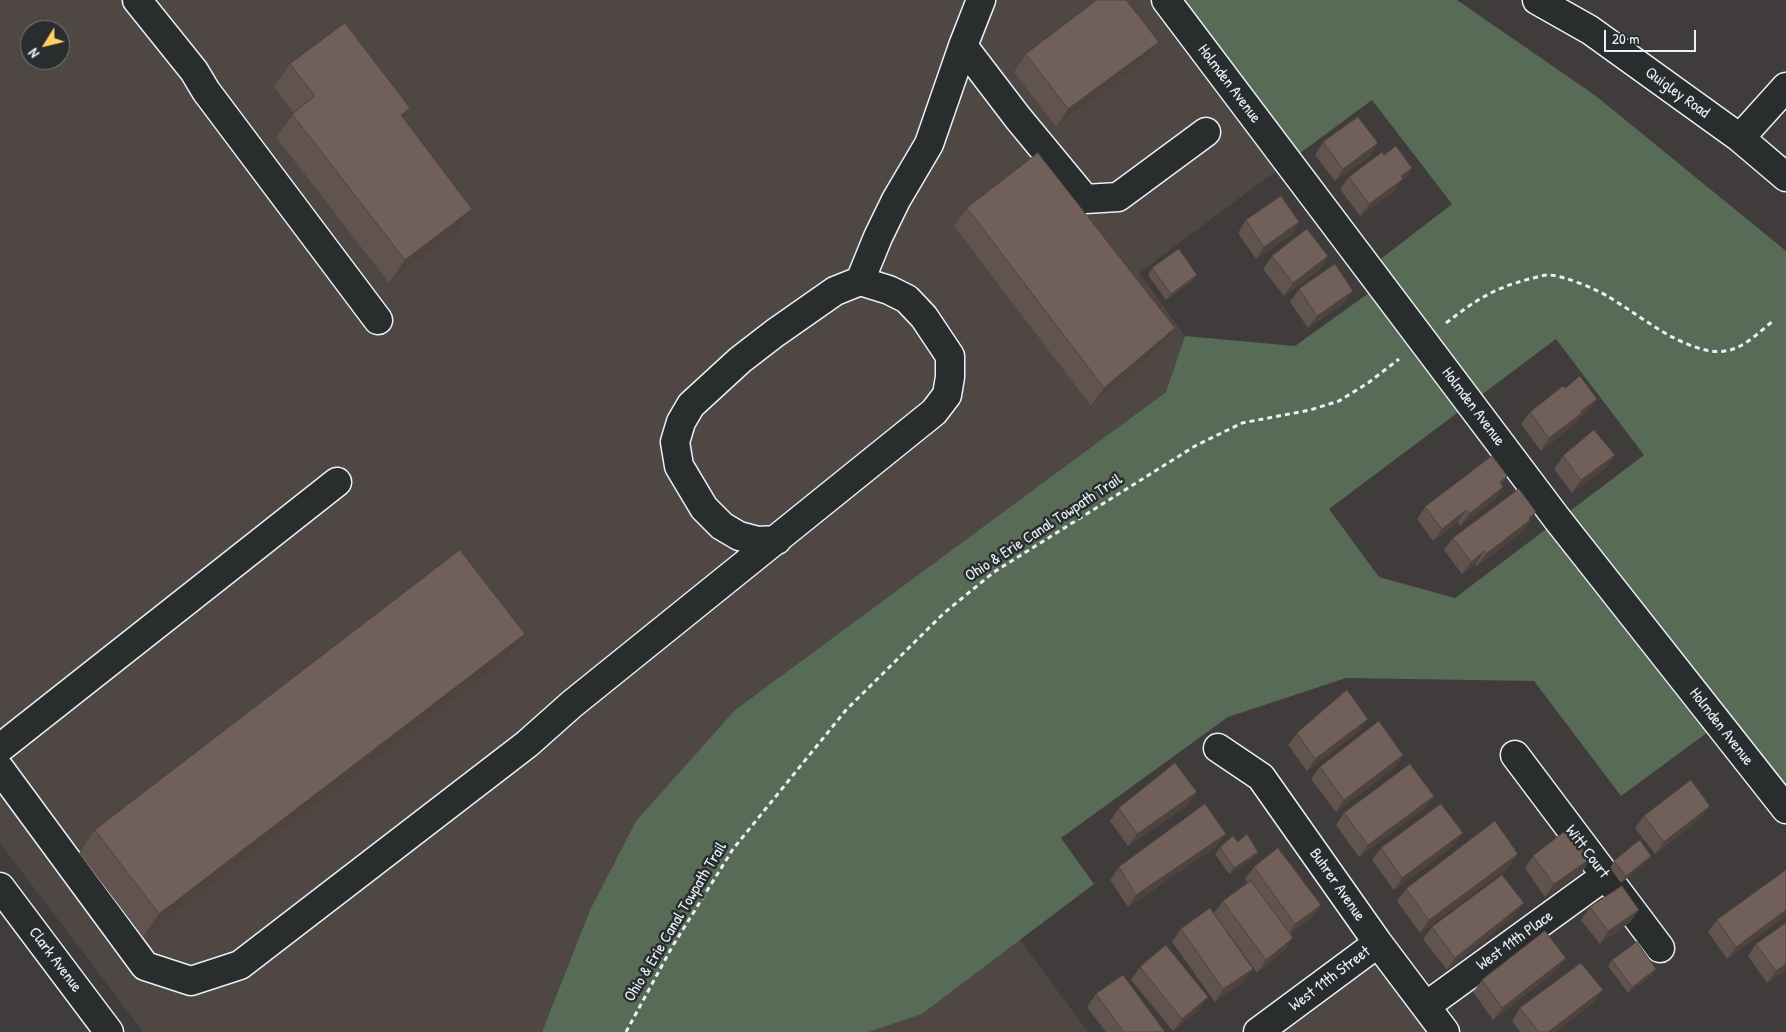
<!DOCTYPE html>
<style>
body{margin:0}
#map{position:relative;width:1786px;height:1032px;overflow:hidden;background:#3f3c3b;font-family:"Patrick Hand",sans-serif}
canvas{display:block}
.north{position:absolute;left:20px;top:20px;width:50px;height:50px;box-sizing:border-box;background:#2a2d2e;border:1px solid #767b7f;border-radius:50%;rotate:234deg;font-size:14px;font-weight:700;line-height:20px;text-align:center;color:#e8f1f8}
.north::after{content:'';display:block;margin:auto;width:18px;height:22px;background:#ffd166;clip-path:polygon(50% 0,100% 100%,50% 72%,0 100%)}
.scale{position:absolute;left:1604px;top:30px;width:92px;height:22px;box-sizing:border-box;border:2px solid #e8f1f8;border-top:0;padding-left:6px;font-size:15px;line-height:18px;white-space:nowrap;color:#e8f1f8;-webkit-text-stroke:4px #2a2d2e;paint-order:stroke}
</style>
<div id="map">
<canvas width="1786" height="1032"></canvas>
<div class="north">N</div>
<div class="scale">20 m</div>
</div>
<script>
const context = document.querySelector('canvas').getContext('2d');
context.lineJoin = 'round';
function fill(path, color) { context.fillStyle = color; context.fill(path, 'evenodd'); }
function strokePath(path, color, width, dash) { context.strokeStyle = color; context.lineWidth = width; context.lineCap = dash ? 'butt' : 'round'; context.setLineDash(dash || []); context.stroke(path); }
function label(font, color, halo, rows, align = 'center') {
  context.font = font + ' "Patrick Hand",sans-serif'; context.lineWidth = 5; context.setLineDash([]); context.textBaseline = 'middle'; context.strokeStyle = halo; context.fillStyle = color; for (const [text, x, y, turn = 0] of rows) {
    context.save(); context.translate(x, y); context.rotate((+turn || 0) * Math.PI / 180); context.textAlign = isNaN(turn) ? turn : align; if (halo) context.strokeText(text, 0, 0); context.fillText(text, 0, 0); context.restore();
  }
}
const built = new Path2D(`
 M0,0H1166L1288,162L1139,273L1185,336L1166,392L735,710L636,821L590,910L542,1032H143L0,843ZM30,30H60V60H30Z
 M1020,940L1088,1032H869L922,1014Z
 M1378,943L1445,1032H1258Z`);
const green = new Path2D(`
 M1166,0H1457L1596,96L1786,251V809L1719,724L1621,796L1534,681L1346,678L1228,717L1061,838L1094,884L922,1014L869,1032H542L590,910L636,821L735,710L1166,392L1185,336L1295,346L1380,285L1369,268L1452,204L1372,100L1288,162ZM1556,339L1644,455L1455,598L1379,577L1329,509Z`);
const path = new Path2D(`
 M1446,323C1476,300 1492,289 1529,279C1535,278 1542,275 1548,275C1563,275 1596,289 1609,297C1630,310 1649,324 1670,336C1686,344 1707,354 1725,351C1743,349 1759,332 1773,321
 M626,1032L672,947L733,849L846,710L944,613L994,572L1195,446L1242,423L1310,410L1339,401L1368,383L1399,359`);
const minor = new Path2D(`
 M137,0L194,71L206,91L378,320
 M1166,0L1558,520L1786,809
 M1537,0L1590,30L1740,138L1786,177
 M963,46L1018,118L1085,199L1118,197L1206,132
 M1740,138L1786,87
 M860,281L878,237L896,200L929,144L963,46L981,0
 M0,748L337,482
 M1218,748L1261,777L1378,943L1445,1032
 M1515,755L1660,948
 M0,769L145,966L191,981L240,965L527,744L572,704L934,412L947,395L950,377V356L924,317L907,299L889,290L860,281L835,291L775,333L740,360L691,405L681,422L675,442L679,466L704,508L722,526L739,536L758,541L777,540
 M0,887L109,1032
 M1426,1006L1605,876
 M1258,1032L1378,943`);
const wall = new Path2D(`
 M1159,42L1146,60L1056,127L1014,72L1026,54Z
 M290,64L410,108L403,118L456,232L389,283L276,137L294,113L274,87Z
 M1323,142L1378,143L1370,156L1335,181L1315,155Z
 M1384,155L1412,168L1403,180L1399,183L1394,191L1360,216L1340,189L1349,177Z
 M967,208L1162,346L1091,406L954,226Z
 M1246,220L1299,222L1291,235L1256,259L1238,233Z
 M1272,256H1328L1320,269L1284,296L1263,269Z
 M1152,268L1197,275L1193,281L1166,300L1148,275Z
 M1299,289L1353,291L1344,303L1308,328L1290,302Z
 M1565,388L1597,399L1588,411L1578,419L1574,425L1541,451L1521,424L1530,412Z
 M1615,455L1606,467L1572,493L1554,469L1563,456Z
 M1507,476L1502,484L1503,487L1495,499L1460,526L1458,522L1433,541L1417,519L1425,507Z
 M1528,524L1522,532L1477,566L1476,564L1462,574L1444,550L1453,538Z
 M509,657L143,937L79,853L95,830Z
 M1359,731L1307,771L1288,745L1297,733Z
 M1403,755L1395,767L1336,812L1311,779L1320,767Z
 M1434,796L1425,808L1359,857L1336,825L1344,813Z
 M1188,805L1128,846L1110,821L1119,808Z
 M1644,816L1701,818L1655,854L1635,828Z
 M1454,845L1394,890L1372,860L1381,848Z
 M1217,846L1128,907L1110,880L1119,867Z
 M1220,847L1254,858L1229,874L1215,854Z
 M1533,856L1590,859L1582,872L1545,897L1525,868Z
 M1651,856L1646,862L1621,883L1610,868L1614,861Z
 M1254,867L1321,905L1312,917L1290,934L1284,951L1257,973L1214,913L1223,901L1248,883L1245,879Z
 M1509,867L1420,933L1397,901L1406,889Z
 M1786,870V916L1727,959L1708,932L1717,920Z
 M1590,907L1639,910L1630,922L1600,944L1581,920Z
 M1515,915L1447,970L1423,939L1432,927Z
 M1786,923V970L1767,983L1748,956L1756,944Z
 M1181,929L1244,981L1215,1002L1172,942Z
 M1612,960L1656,969L1652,975L1628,993L1608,966Z
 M1140,967L1199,1010L1173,1031L1131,980Z
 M1557,970L1493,1020L1473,992L1482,980Z
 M1096,994L1164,1032H1106L1087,1007Z
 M1594,1002L1555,1032H1520L1512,1021L1520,1008Z`);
const shadedWall = new Path2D(`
 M1159,42L1146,60L1056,127L1068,109Z
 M410,108L394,131L401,115Z
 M1378,143L1370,156L1335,181L1343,169Z
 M1412,168L1403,180L1399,183L1394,191L1360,216L1369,204L1401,176Z
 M472,209L456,232L389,283L405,260Z
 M1299,222L1291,235L1256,259L1264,247Z
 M1328,256L1320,269L1284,296L1293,283Z
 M1197,275L1193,281L1166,300L1171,294Z
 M1353,291L1344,303L1308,328L1317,316Z
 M1175,328L1162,346L1091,406L1104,388Z
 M1597,399L1588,411L1578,419L1574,425L1541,451L1549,438L1581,411Z
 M1615,455L1606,467L1572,493L1581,480Z
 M1507,476L1499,489L1500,482Z
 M1503,487L1495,499L1460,526L1469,514Z
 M1466,510L1458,522L1433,541L1442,529Z
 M1536,512L1522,532L1477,566L1486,554Z
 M1484,551L1476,564L1462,574L1471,562Z
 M525,634L509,657L143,937L159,914Z
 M1368,719L1359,731L1307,771L1315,759Z
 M1403,755L1395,767L1336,812L1344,800Z
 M1197,792L1188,805L1128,846L1137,834Z
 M1434,796L1425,808L1359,857L1368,845Z
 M1710,806L1701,818L1655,854L1664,842Z
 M1463,833L1454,845L1394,890L1402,878Z
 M1226,834L1217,846L1128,907L1136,895Z
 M1258,852L1254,858L1229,874L1234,868Z
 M1518,854L1509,867L1420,933L1429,920Z
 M1651,856L1646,862L1621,883L1626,876Z
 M1590,859L1582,872L1545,897L1554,884Z
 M1524,903L1515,915L1447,970L1455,958Z
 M1321,905L1312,917L1287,936L1295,924Z
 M1639,910L1630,922L1600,944L1608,931Z
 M1786,910V916L1727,959L1736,947Z
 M1293,938L1284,951L1257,973L1266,960Z
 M1566,958L1557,970L1493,1020L1502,1008Z
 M1786,964V970L1767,983L1776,971Z
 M1253,969L1244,981L1215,1002L1223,989Z
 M1656,969L1652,975L1628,993L1632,987Z
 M1603,990L1594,1002L1555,1032H1548Z
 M1208,997L1199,1010L1173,1031L1182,1019Z`);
const building = new Path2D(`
 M1097,0H1126L1159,42L1068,109L1026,54Z
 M345,23L410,108L401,115L472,209L405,260L292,114L315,96L290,64Z
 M1358,117L1378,143L1343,169L1323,142Z
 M1396,146L1412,168L1401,176L1403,179L1369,204L1349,177L1382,152L1384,155Z
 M1038,153L1175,328L1104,388L967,208Z
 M1281,196L1299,222L1264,247L1246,220Z
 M1307,229L1328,256L1293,283L1272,256Z
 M1179,249L1197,275L1171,294L1152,268Z
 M1335,264L1353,291L1317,316L1299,289Z
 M1580,376L1597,399L1581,411L1582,413L1549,438L1530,412L1563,386L1565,388Z
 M1594,430L1615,455L1581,480L1563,456Z
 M1492,456L1507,476L1500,482L1503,487L1469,514L1466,510L1442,529L1425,507Z
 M1519,489L1536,512L1529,518L1530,520L1486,554L1484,551L1471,562L1453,538Z
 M460,550L525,634L159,914L95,830Z
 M1347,690L1368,719L1315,759L1297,733Z
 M1379,721L1403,755L1344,800L1320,767Z
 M1175,763L1197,792L1137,834L1119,808Z
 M1410,764L1434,796L1368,845L1344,813Z
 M1691,780L1710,806L1664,842L1644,816Z
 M1205,804L1226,834L1136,895L1119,867Z
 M1441,804L1463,833L1402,878L1381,848Z
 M1495,821L1518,854L1429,920L1406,889Z
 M1568,829L1590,859L1554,884L1533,856Z
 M1247,834L1258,852L1234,868L1220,847L1233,836L1238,842Z
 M1640,840L1651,856L1626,876L1614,861Z
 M1278,848L1321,905L1295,924L1254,867Z
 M1786,870V910L1736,947L1717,920Z
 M1502,875L1524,903L1455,958L1432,927Z
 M1251,881L1293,938L1266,960L1223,901Z
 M1622,886L1639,910L1608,931L1590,907Z
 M1210,908L1253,969L1223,989L1181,929Z
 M1786,923V964L1776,971L1756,944Z
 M1545,931L1566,958L1502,1008L1482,980Z
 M1637,942L1656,969L1632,987L1612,960Z
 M1166,945L1208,997L1182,1019L1140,967Z
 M1581,963L1603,990L1548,1032H1539L1520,1008Z
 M1123,975L1165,1032H1124L1096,994Z`);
const streetNames = [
 ["Holmden Avenue",1229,84,53],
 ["Quigley Road",1677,93,36],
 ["Holmden Avenue",1473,407,53],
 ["Ohio & Erie Canal Towpath Trail",1044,528,-33],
 ["Holmden Avenue",1721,727,52],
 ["Witt Court",1587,852,53],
 ["Buhrer Avenue",1337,885,55],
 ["Ohio & Erie Canal Towpath Trail",676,922,-59],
 ["West 11th Place",1515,941,-36],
 ["Clark Avenue",55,960,53],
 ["West 11th Street",1330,979,-37]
];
fill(built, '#4e4744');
fill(green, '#586b56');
strokePath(minor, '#e8f1f8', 31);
strokePath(path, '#e8f1f8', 3, [5, 4]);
strokePath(minor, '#2a2d2e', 28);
fill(wall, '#61534d');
fill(shadedWall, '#4f433e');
fill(building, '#716059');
strokePath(building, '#4f433e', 1);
label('16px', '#e8f1f8', '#2a2d2e', streetNames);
</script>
